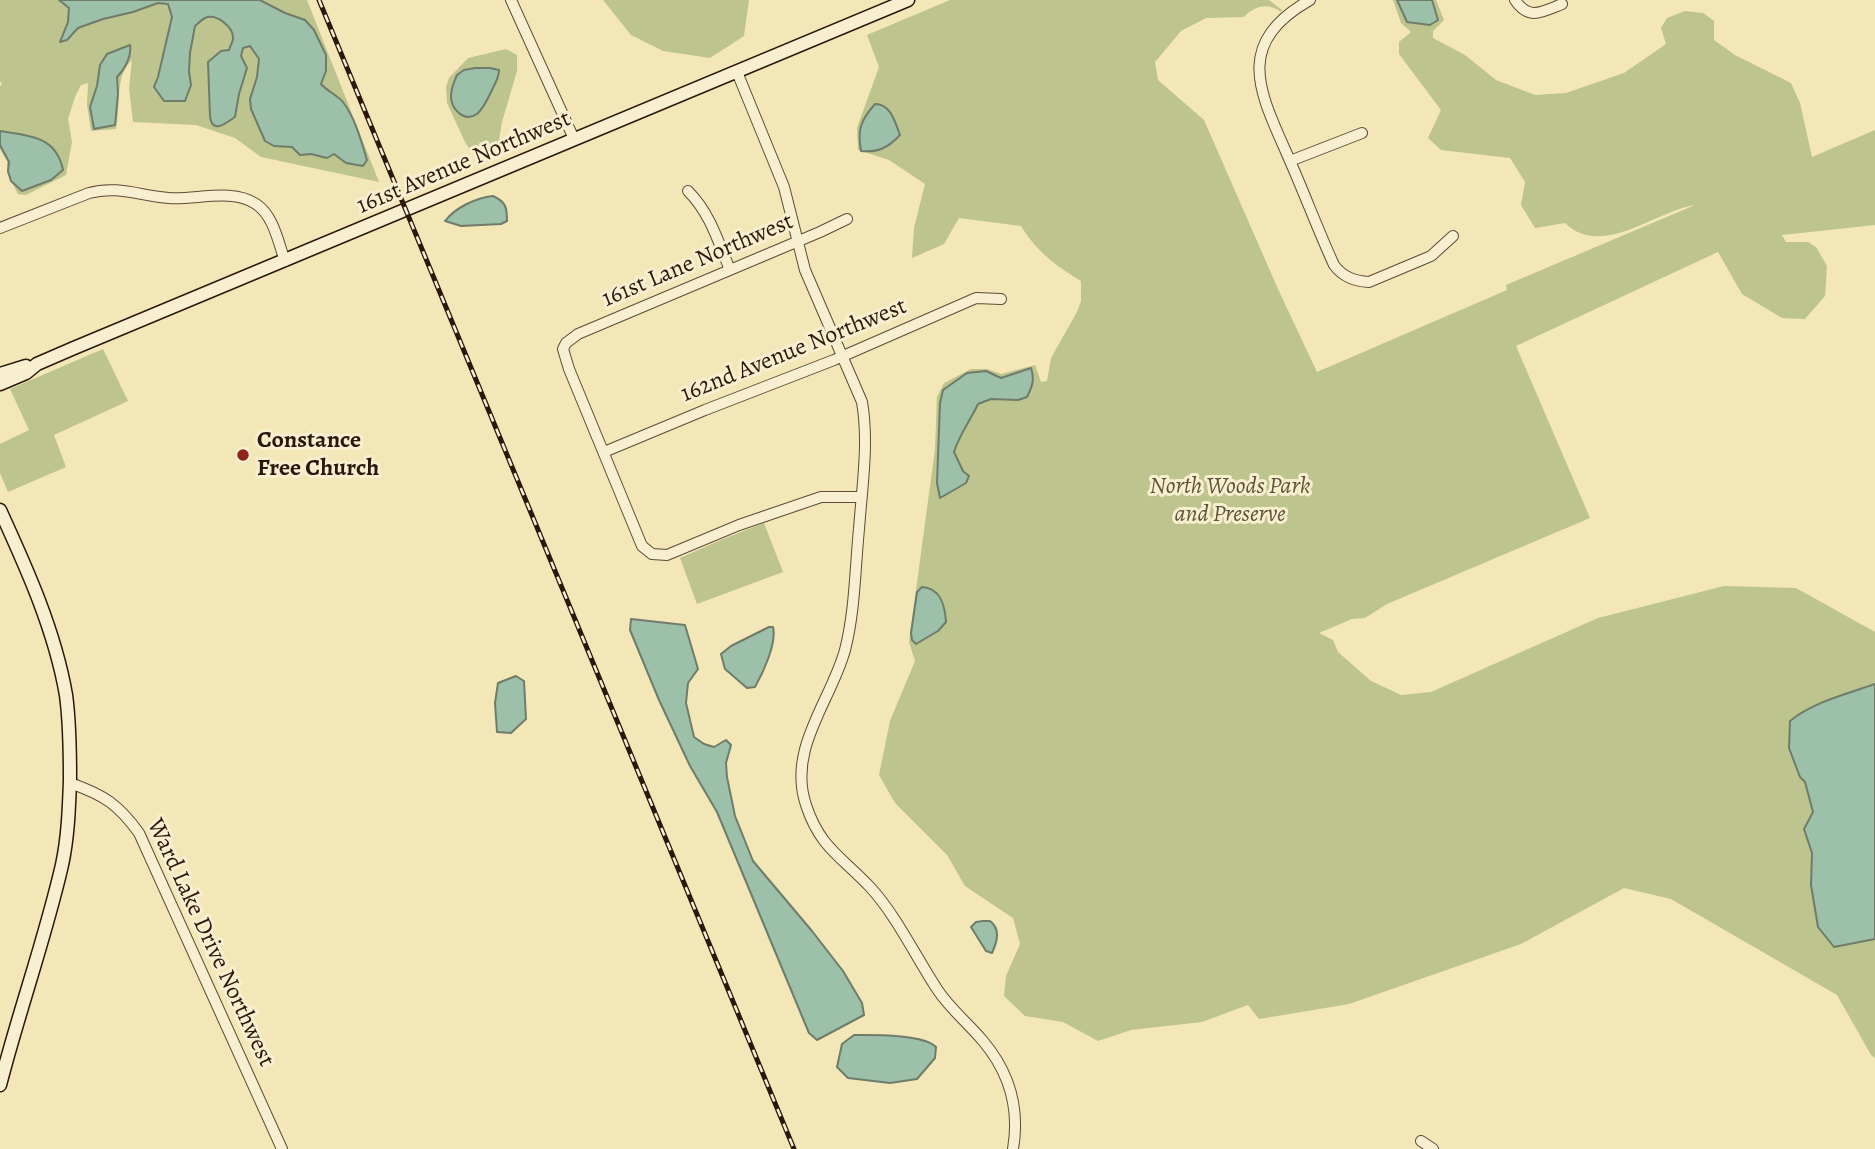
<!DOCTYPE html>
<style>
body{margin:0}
canvas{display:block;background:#f3e6b7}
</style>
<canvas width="1875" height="1149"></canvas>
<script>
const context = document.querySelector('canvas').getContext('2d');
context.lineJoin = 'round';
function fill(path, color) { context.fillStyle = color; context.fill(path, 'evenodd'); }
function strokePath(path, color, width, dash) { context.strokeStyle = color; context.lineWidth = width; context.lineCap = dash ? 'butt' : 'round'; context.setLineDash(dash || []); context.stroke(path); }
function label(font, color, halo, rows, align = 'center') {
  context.font = font + ' Alegreya,serif'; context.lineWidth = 6; context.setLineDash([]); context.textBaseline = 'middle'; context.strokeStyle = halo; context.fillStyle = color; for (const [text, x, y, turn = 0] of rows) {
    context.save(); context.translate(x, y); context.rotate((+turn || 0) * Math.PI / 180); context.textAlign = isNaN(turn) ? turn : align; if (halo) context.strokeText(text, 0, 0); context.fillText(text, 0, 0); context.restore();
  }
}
const green = new Path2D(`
 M0,0H307L379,182L261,157L235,138L196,125L133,122L129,88L132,60C114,76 121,108 116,129L91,131L87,105L88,83L81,85L75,97L68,119L72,142L66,175L26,195L18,194L7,173V161L0,149V86L2,84L0,81Z
 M603,0H749L744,36L710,58L663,51L631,35Z
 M950,0H1269L1282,10L1281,12C1268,2 1254,6 1244,17L1206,18L1181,31L1155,62L1158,80L1204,120L1278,289L1317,372L1507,290L1506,285L1695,205C1655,211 1602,259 1565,223L1535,228L1521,205L1525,182L1510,158L1441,150L1428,138L1441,110L1399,54V42L1411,32L1401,23L1393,0H1436L1444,20L1433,31V38L1465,55L1496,80L1535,95L1566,93L1624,73L1666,44L1661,28L1667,18L1685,11L1703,13L1714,21V40L1735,55L1791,83L1800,103L1812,157L1875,130V225L1782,235L1786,242H1808L1816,247L1827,266L1825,296L1805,319L1782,318L1742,294L1718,252L1516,346L1590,518L1387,604L1365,618L1352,619L1319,633L1333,640L1338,652L1371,681L1401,695L1431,692L1598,618L1724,586L1796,588L1875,632V1058L1871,1055L1837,995L1671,899L1624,888L1521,944L1349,1004L1259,1019L1248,1005L1202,1022L1131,1030L1098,1041L1063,1022L1025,1016L1004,996L1006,976L1020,944L1013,918L965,886L947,855L895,803L879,775L890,721L915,661L909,642L935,449L937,397L944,383L971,369H987L1001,374L1035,365L1041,382L1047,381L1051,358L1077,312L1081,301V281C1055,265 1037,252 1021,226L959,218L944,244L912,258L914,228L925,184L889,160L858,150L857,128L879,67L867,35Z
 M506,49L517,55V71L502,122L498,146L484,155L473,154L465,142L447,103L446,87L449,78L468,58Z
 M103,349L128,401L54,435L66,467L8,492L0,473V444L29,430L10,389Z
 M764,523L783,572L697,604L680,558L723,539Z`);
const water = new Path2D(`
 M59,0H260L285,13L305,20L314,30L326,55V71L321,84C327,91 337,95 343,102C355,118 361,140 367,160L363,166L346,163L334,154L327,158L311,154L300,155L292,147L274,146L265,141L251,109L250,99L257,77L259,59L250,46L243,48L241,56L247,68L239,94L235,117C226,123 212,135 210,116L208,62L221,51L229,50C229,49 233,41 233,39C234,27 216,13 205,18C201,20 199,23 195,26L190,53L189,72L191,85L185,101H164L154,87L158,77L172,17L168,4L158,3L133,12L103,19L78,28L67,40L60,42L68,22L69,8Z
 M1397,0H1432L1438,20L1430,25L1407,22Z
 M130,45C132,56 125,69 117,77L118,94L115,125L94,129L90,107L97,86L100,65L107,54Z
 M475,68H490L499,70C499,78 495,83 492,90C488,98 484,108 477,114C464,123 451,109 451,96C451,88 454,82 457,75L464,70Z
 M875,104C891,104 895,122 900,135C889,147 878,153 861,151C857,129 861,120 875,104Z
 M0,131C28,136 56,135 63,170L51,180L22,191L11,181L8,171L9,162L0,145Z
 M493,196C506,202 507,207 507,221L501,224L461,226L445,221C456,207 476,198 493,196Z
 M1031,368C1035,380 1032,387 1027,397L1018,400L991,399L978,404C970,421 959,435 954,452L963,471L969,476L966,483L940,498L937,483L940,403L943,390L967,373L986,371L1001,378Z
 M922,587C941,588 945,606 946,622L938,631L916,644L912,640L911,633L917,592Z
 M631,619L685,625L698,669L688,683L686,703L694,737L704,744L714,747L726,740L731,745L726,763L727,777L735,816L753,861L812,931L843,971L862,1003L864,1015L817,1040L809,1033L717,812L690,766L659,700L630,630Z
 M769,627H773C777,643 763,673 755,687L747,688L725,669L721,654L731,646Z
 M516,676L524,681L526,719L511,733L497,732L495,703L498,683Z
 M1875,684V939L1834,947L1818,927L1811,885L1812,853L1804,829L1813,812L1805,782L1800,777L1789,748L1790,721C1813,702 1847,694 1875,684Z
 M983,921H990C1001,929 997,942 992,953L986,951L971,927L976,922Z
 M854,1035C873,1035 924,1034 936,1047L935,1058L917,1079L890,1083L848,1078L837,1067L842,1044Z`);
const minor = new Path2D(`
 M511,0L574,139
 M1310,0C1231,45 1261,94 1290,161C1305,195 1318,230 1334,265C1343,277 1354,281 1369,282L1431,256L1453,236
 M1515,0C1529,21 1542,12 1562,4
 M737,72L784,187L805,270L862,402C869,443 862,487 859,529C855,569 855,611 845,650C831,701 787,749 806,805C820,848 842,857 870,887C896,915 916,957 937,989C950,1009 968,1023 983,1041C1010,1073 1020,1108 1013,1149
 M1290,161L1362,133
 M688,191C710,213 718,241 730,270
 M847,219L820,232L578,334L566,343L563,349L569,369L642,546L652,554L667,555L739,525L821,497H861
 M0,228L89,193C117,185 141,196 169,198C196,200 232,188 256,204C274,216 278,242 285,261
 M604,452L705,410L834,360L976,298L1001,299
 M70,783C104,795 118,804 139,833L282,1149
 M1421,1141L1433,1149`);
const secondary = new Path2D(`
 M0,374L26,366
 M0,384L26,373L37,364L74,348L908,0
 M0,510C27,569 55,631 66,695C70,724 70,752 70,780C69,809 68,837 62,865C45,939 19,1011 0,1085`);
const rail = new Path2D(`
 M319,0L794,1149`);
const markers = [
 [243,455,7,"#8f2418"]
];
const streetNames = [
 ["161st Avenue Northwest",464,163,-23],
 ["161st Lane Northwest",698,261,-23],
 ["162nd Avenue Northwest",794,351,-22],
 ["Ward Lake Drive Northwest",210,943,65]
];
const poiNames = [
 ["Constance",257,441],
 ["Free Church",257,469]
];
const parkNames = [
 ["North Woods Park",1230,487],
 ["and Preserve",1230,515]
];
fill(green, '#bdc48d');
fill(water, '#9cc0aa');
strokePath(water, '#6f7c6a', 2);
strokePath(minor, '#5d4b36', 12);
strokePath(secondary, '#2b170b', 15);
strokePath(minor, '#f7efd0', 10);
strokePath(secondary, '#f7efd0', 12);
strokePath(rail, '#2b170b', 5);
strokePath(rail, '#f7efd0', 2.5, [8]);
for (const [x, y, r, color] of markers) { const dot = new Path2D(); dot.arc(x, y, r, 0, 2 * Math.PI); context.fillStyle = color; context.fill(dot); strokePath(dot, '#f7efd0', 2.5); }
label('24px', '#2b170b', '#f7efd0', streetNames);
label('bold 24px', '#2b170b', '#f7efd0', poiNames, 'left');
label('italic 24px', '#5e5438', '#f7efd0', parkNames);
</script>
